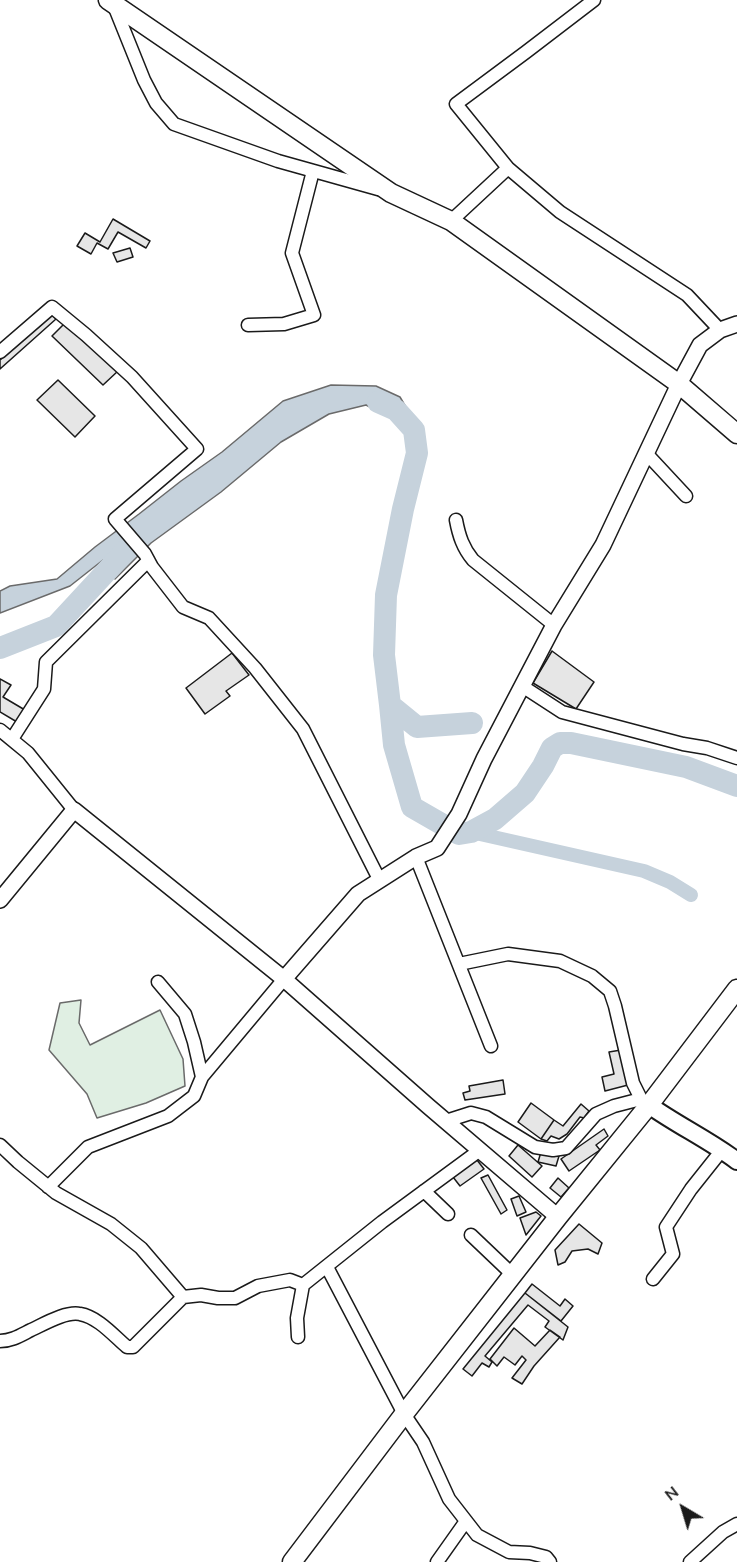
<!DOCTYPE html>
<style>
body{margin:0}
#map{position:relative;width:737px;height:1562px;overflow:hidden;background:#fff;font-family:"Nunito Sans",sans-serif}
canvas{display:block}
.north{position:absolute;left:653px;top:1478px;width:60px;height:60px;-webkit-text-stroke:4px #fff;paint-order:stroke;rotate:322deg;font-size:16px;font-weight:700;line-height:24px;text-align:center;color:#1a1a1a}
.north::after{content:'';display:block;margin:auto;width:21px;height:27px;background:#1a1a1a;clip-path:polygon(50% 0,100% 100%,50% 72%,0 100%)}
</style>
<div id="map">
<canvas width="737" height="1562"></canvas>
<div class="north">N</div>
</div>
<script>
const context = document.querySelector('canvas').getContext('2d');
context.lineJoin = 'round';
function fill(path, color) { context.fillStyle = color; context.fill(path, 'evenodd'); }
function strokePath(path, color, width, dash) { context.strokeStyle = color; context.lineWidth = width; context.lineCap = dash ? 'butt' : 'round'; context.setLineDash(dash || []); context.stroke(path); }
const green = new Path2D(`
 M81,1000L79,1023L90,1045L160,1010L183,1059L185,1086L146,1103L97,1118L87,1094L49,1050L60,1003Z`);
const water = new Path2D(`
 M331,385L376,386L400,397L410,414L393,419L366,405L329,414L281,442L221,492L151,543L115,579L103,560L70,586L0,613V591L10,586L57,579L95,547L139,514L181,481L222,452L283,401Z`);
const canal = new Path2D(`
 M471,832L644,871L670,882L691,895`);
const river = new Path2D(`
 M378,402L396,410L414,430L417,453L403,509L386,595L384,655L390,705L417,727L472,723
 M0,648L56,626L130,546
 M390,705L394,745L412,807L459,834L471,832L495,819L525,793L543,766L552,748L560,743H571L686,767L737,786`);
const building = new Path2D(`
 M113,219L150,241L146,248L118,232L108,249L97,243L91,254L77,246L85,233L100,242Z
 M130,248L133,257L117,262L113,253Z
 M52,315L56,319L0,369V360Z
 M64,324L118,371L103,385L52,336Z
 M58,380L95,416L75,437L37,400Z
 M552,651L594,682L576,709L533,683Z
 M232,653L249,675L226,691L230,696L205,714L186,688Z
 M0,679L11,685L3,697L25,710L17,722L0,712Z
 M621,1050L628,1085L605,1091L602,1077L614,1074L609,1052Z
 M503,1080L505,1094L465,1100L463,1093L470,1091L469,1086Z
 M531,1103L554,1120L541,1139L518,1122Z
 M581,1104L589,1111L584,1118L580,1117L567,1134L559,1139L551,1136L547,1141L541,1139L554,1120L563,1126Z
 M604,1129L608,1136L596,1145L600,1150L569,1171L561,1159Z
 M518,1145L542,1166L532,1177L509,1156Z
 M541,1152L559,1156L556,1166L538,1162Z
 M477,1160L484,1169L460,1186L453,1177Z
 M488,1175L507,1210L501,1214L481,1178Z
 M558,1178L569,1188L561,1197L550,1188Z
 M519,1196L526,1212L517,1216L511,1199Z
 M536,1212L541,1216L526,1235L520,1218Z
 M579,1224L602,1243L598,1254L588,1249L572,1251L565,1262L558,1265L555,1250Z
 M532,1284L560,1306L565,1299L573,1306L561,1321L525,1293Z
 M525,1293L568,1327L563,1340L545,1327L549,1321L528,1305L485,1356L492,1362L489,1367L482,1363L472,1376L463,1369Z
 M514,1328L535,1346L550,1330L560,1337L534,1366L522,1384L512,1378L526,1360L522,1356L515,1365L504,1357L497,1366L490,1359Z`);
const minor = new Path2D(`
 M594,0L526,52L456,104L508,168L560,212L687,295L720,330
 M113,3L144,80L156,103L174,124L278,161L378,189
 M451,221L508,168
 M248,325L284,324L314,315L292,253L313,171
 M0,352L52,307L86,335L132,377L197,449L115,519L145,554L152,567L183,607L209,618L255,668L303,729L379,879
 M646,453L686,496
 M456,520C459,536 463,548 473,560L554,625
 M522,686L562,712L683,744L707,748L737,758
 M0,730L28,753L74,810
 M12,739L44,689L46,662L148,561
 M416,857L491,1046
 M459,964L508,954L560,961L592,976L610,991L615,1006L633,1083L641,1099L649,1105
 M202,1077L284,979
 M446,1121L471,1113L486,1117L535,1147L553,1150L566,1148L596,1114L614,1106L641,1099
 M0,1145L18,1162L56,1193L111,1224L141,1248L183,1297L133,1347H127C114,1336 98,1317 80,1314C66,1311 44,1324 31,1330C21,1335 12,1341 0,1341
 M48,1187L88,1147L168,1116L194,1096L202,1077L194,1042L185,1014L158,982
 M424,1191L448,1214
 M471,1235L513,1275
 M327,1267L404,1414L423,1442L449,1499L477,1535L509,1552L530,1553L546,1557L550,1562
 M653,1279L673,1254L666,1227L691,1189L722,1150
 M303,1285L382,1222L480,1150
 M183,1297L201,1295L218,1298H235L258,1286L290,1280L303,1285L297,1318L298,1337
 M437,1562L466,1521
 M690,1562L723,1532L737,1524`);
const tertiary = new Path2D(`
 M0,900L74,810L284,979L428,1106L558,1217
 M284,979L358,894L416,857L437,848L459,814L484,759L554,625L603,545L679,384L700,345L720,330L737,324`);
const secondary = new Path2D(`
 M649,1105C677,1125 709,1140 737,1161`);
const primary = new Path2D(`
 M108,0L391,193L451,221L679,384L737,434
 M292,1562L404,1414L558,1217L649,1105L737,989`);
fill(green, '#e0efe3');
strokePath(green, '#6a6a6a', 1.5);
fill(water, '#c6d2dc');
strokePath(water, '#6a6a6a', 1.5);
strokePath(canal, '#c6d2dc', 14);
strokePath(river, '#c6d2dc', 22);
fill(building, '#e6e6e6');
strokePath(building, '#1a1a1a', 1.5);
strokePath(minor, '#1a1a1a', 15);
strokePath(tertiary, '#1a1a1a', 18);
strokePath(secondary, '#1a1a1a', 20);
strokePath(primary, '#1a1a1a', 21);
strokePath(minor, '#fff', 12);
strokePath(tertiary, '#fff', 15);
strokePath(secondary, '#fff', 16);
strokePath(primary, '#fff', 18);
</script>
